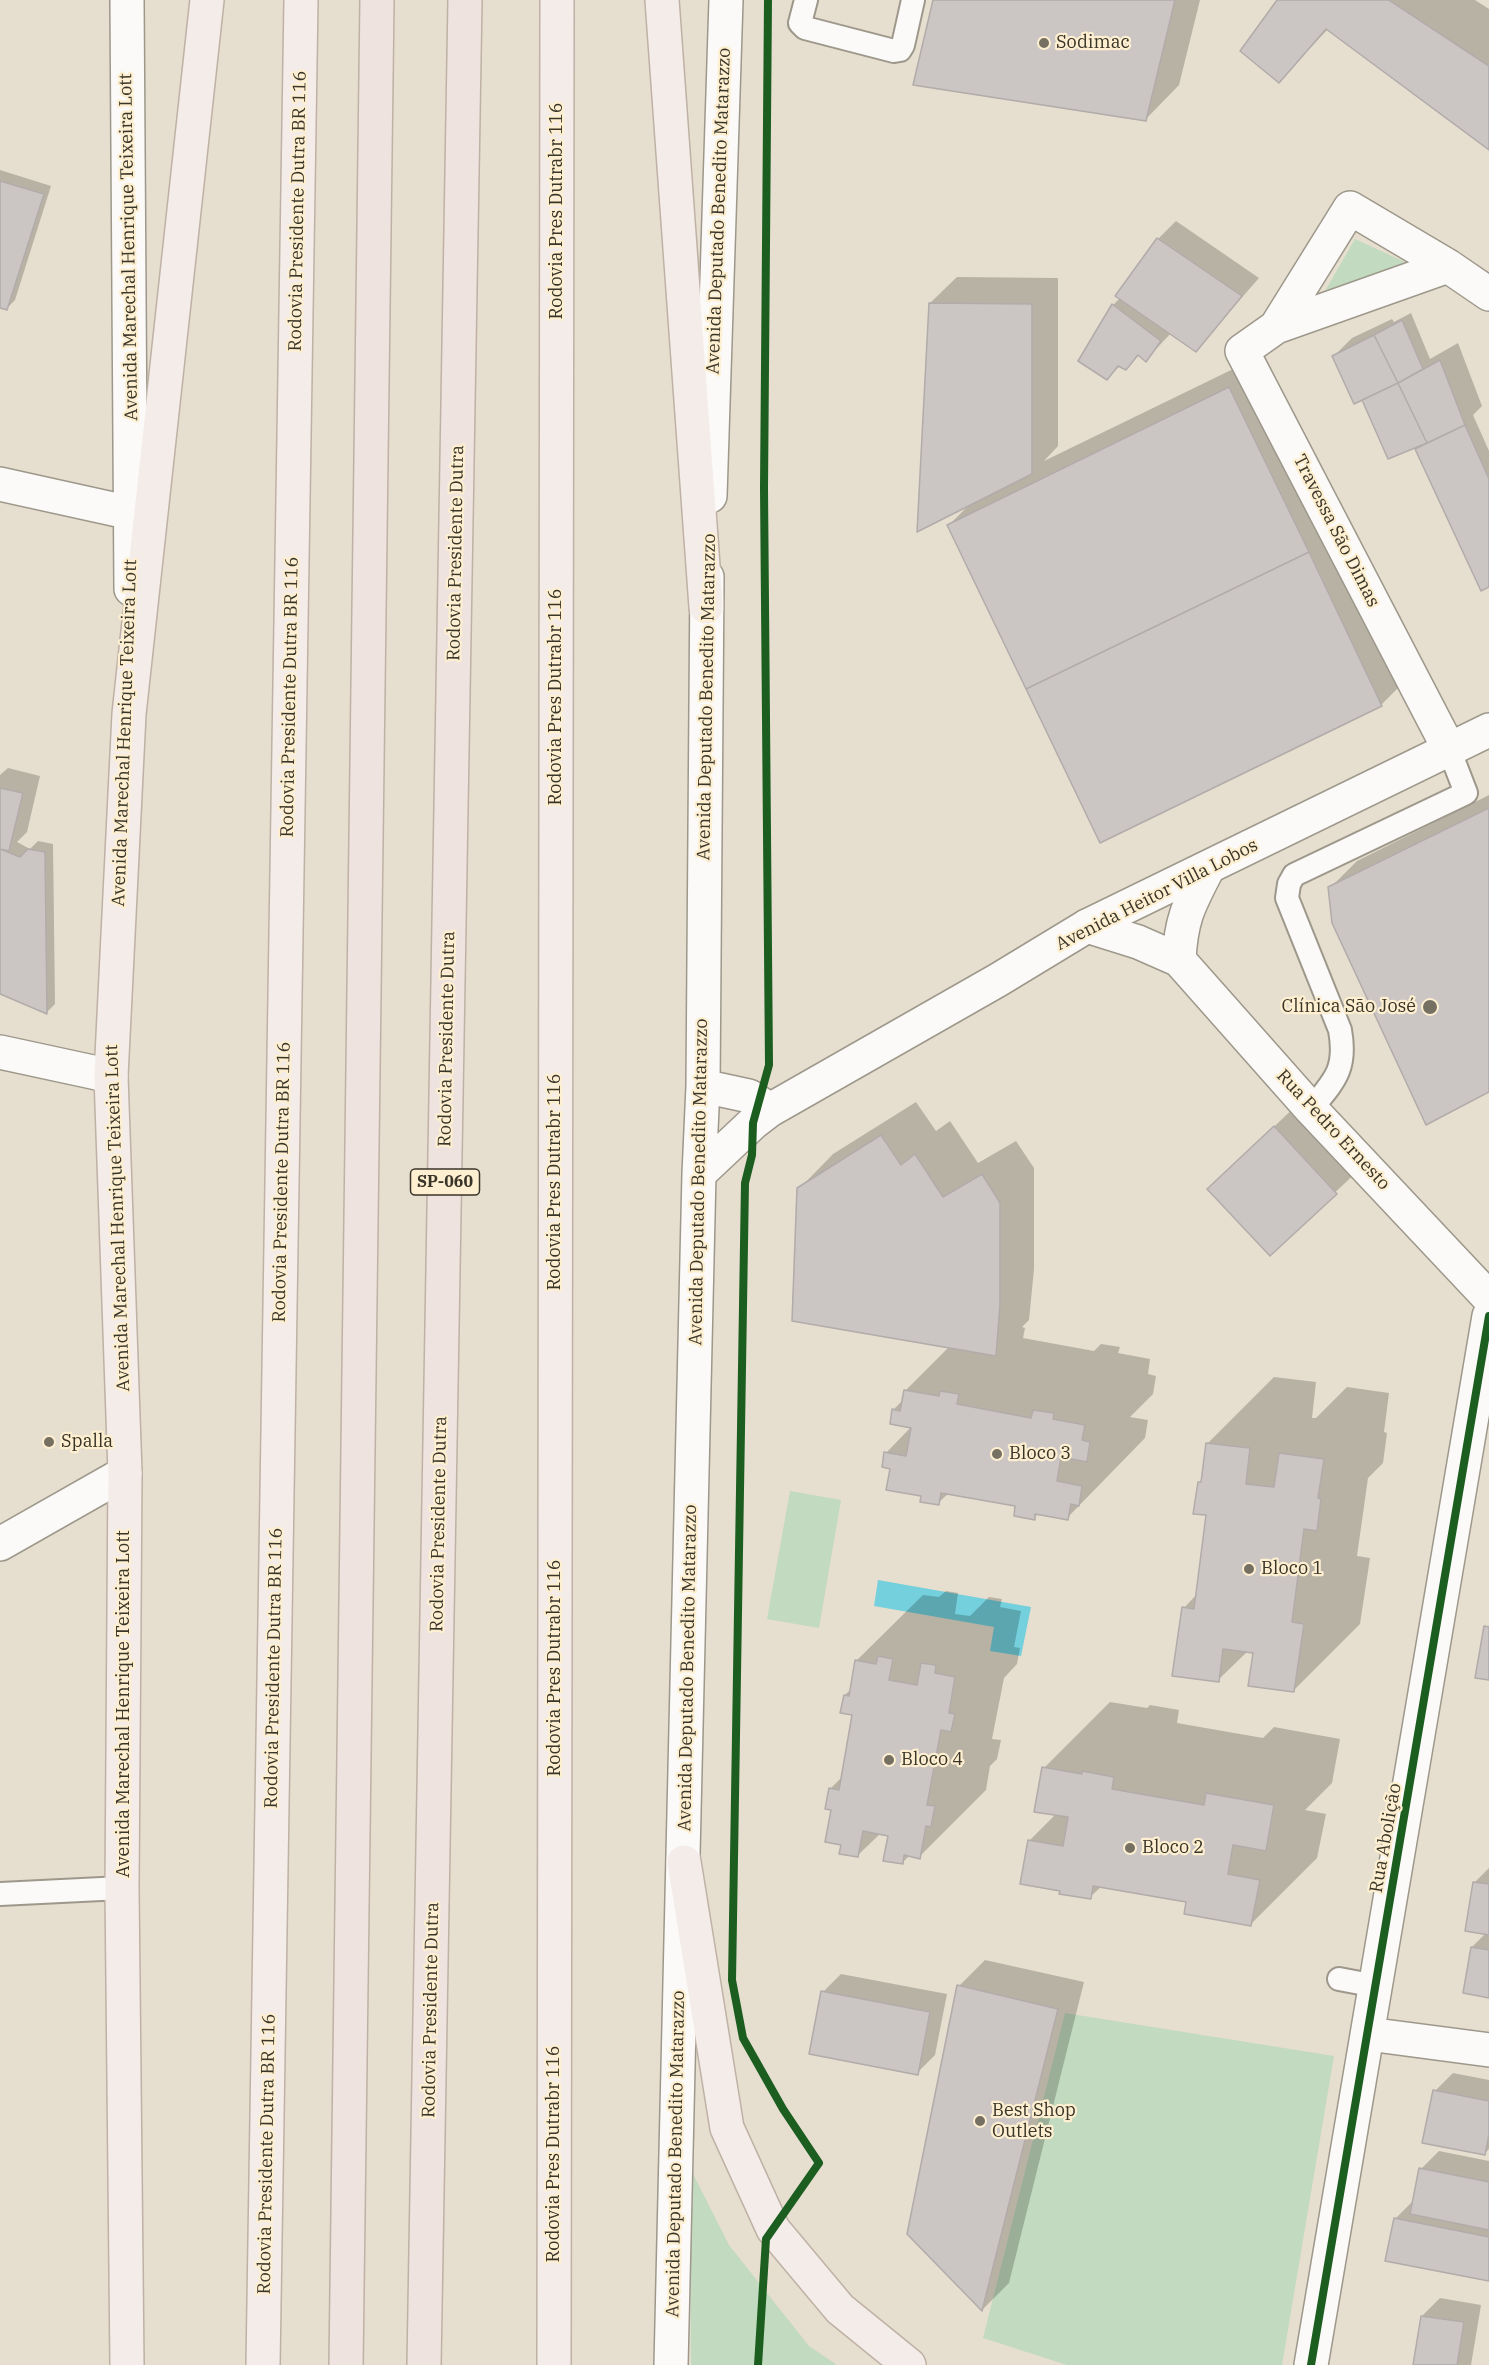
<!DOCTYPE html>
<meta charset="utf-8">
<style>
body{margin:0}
canvas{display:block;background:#e6dece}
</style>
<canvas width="1489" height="2365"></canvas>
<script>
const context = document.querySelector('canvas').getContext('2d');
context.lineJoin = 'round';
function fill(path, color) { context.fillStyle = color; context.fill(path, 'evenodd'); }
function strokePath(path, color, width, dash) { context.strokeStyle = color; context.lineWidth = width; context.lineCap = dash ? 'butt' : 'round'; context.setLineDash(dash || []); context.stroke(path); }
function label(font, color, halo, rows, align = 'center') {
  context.font = font + ' "IBM Plex Serif",serif'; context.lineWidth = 4.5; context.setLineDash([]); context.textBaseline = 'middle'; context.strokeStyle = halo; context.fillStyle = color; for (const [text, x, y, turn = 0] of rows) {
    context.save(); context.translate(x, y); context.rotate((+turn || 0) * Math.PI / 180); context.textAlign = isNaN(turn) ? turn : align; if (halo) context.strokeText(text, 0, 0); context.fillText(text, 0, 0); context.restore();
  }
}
const green = new Path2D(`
 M1355,239L1407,263L1321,298Z
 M790,1491L841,1500L819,1628L767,1619Z
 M1065,2013L1334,2056L1282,2365H1067L983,2338Z
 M690,2168L729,2245L809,2346L837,2365H691Z`);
const water = new Path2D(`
 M878,1580L1031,1607L1021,1656L990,1651L994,1627L874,1606Z`);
const shadow = new Path2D(`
 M934,0H1200L1179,85L1145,120Z
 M1279,0H1475L1489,9V148L1328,29L1279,81Z
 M0,170L51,186L15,300L6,309L0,306Z
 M1176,221L1259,278L1196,350L1171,333L1146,360L1140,354L1126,368L1120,366L1107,378L1080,361L1113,305L1120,298L1158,239Z
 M957,277L1058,278V446L1044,461L1264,354L1416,670L1381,705L1101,841L949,525L968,506L930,303Z
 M1411,313L1430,359L1458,343L1482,406L1473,415L1489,451V585L1481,589L1416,446L1363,398L1334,356L1352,338L1392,319L1394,322Z
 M8,768L40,776L27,832L17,842L30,849L38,841L53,844L55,1004L47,1012L0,993V775Z
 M1489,795V1090L1330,888L1357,861Z
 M1301,1101L1363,1166L1270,1254L1236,1163Z
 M916,1102L936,1131L950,1121L978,1163L1016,1141L1034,1168V1269L1029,1320L1022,1327L1025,1328L1023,1338L1094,1351L1101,1344L1120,1347L1118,1353L1150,1359L1148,1374L1156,1376L1153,1394L1130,1417L1148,1420L1145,1438L1067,1518L1039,1513L1034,1518L1017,1505L949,1493L938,1503L923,1495L886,1453L912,1426L893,1410L903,1400L905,1391L950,1346L799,1189L833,1154Z
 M1274,1377L1316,1382L1312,1418H1316L1347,1387L1389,1393L1384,1432L1387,1433L1383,1463L1368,1478L1357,1556L1370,1558L1360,1624L1293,1691L1254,1652L1248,1651L1218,1680L1184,1608L1197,1594L1208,1514L1199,1483L1203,1479L1208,1443Z
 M946,1591L958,1593L955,1614L970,1616L989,1597L1002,1599L1000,1607L1021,1611L1014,1647L1020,1648L1017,1664L1004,1678L992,1739L1001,1740L997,1759L990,1766L986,1790L919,1857L910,1855L902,1863L889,1834L881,1833L858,1855L842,1844L833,1809L830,1789L843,1776L854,1714L845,1695L852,1688L856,1661L923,1595L939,1597Z
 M1110,1702L1147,1708L1150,1705L1179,1710L1177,1723L1263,1738L1274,1727L1340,1739L1332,1783L1305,1810L1326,1814L1317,1858L1251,1924L1188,1901L1102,1886L1090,1897L1061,1889L1030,1840L1056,1814L1044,1768Z
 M1489,1868V1996L1472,1947L1486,1933L1475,1882Z
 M985,1960L1084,1982L1009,2283L983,2309L959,1986Z
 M841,1974L947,1994L935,2055L917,2073L823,1992Z
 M1453,2073L1489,2080V2149L1484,2154L1435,2091Z
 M1439,2151L1489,2161V2280L1396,2218L1414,2200L1421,2169Z
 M1440,2298L1481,2305L1471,2365H1414L1422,2316Z`);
const building = new Path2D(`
 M933,0H1175L1146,121L913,85Z
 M1277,0H1389L1489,66V150L1326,29L1279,83L1240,51Z
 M0,181L44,194L7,310L0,308Z
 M1157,238L1242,296L1196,352L1115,296Z
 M929,303L1032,304V474L917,532Z
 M1112,304L1161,341L1146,362L1138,355L1126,370L1118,366L1107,380L1078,361Z
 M1402,320L1423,369L1398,383L1374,335Z
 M1374,335L1398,383L1354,404L1332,356Z
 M1440,360L1465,425L1427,443L1398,383Z
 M1398,383L1427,443L1388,459L1362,400Z
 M1229,387L1309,552L1026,689L947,525Z
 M1465,425L1489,479V587L1481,591L1415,449Z
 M1309,552L1382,706L1100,843L1026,689Z
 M0,788L23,793L9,851L0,849Z
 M1489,808V1092L1426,1125L1332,923L1328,887Z
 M0,849L20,857L28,849L45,852L47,1014L0,994Z
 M1274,1126L1337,1194L1270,1256L1207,1189Z
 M881,1135L901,1165L915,1154L943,1197L982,1174L1000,1203V1304L996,1356L792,1321L797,1188Z
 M904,1390L939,1396L940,1391L959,1394L957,1404L1031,1418L1033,1410L1054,1413L1053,1419L1085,1425L1082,1440L1090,1442L1087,1462L1061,1457L1057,1481L1082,1486L1079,1506L1071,1504L1068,1520L1035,1514V1520L1014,1516L1015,1506L941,1493L939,1505L920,1502L921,1496L886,1490L890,1469L882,1467L884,1452L906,1456L911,1428L890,1424L892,1409L900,1411Z
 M1206,1443L1250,1448L1246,1484L1274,1487L1279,1453L1324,1459L1318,1498L1321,1499L1317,1531L1304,1529L1292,1622L1304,1624L1294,1692L1248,1686L1253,1653L1223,1649L1219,1682L1172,1676L1182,1607L1194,1609L1206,1515L1193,1514L1198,1482H1201Z
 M1484,1626L1489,1627V1680L1475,1678Z
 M878,1656L893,1659L889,1680L917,1685L921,1663L936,1665L935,1673L955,1677L949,1713L955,1714L951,1732L941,1730L927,1805L935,1806L931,1827L926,1826L920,1859L904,1855L903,1864L883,1861L888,1836L863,1831L858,1857L839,1854L841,1845L825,1842L831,1810L825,1809L829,1788L839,1790L852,1715L840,1713L844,1695L849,1696L855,1660L876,1664Z
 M1042,1767L1082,1774V1771L1114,1777L1112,1789L1204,1805L1206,1793L1274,1805L1266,1851L1233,1845L1228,1874L1260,1880L1251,1926L1184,1914L1186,1902L1093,1886L1091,1899L1059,1894L1060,1891L1020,1884L1028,1840L1063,1846L1068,1817L1034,1812Z
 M1473,1882L1489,1884V1935L1465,1931Z
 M1471,1947L1489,1950V1998L1463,1993Z
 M957,1985L1058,2009L982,2311L907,2234Z
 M821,1991L930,2012L918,2075L809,2054Z
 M1433,2090L1489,2101V2134L1485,2155L1422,2143Z
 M1419,2168L1489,2182V2230L1410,2214Z
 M1394,2218L1489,2237V2281L1385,2261Z
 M1421,2316L1464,2322L1457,2365H1413Z`);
const lane = new Path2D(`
 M806,0L800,23L805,28L894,51L900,50L903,45L913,0
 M1311,1109C1335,1080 1347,1069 1340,1030L1287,898L1289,884L1294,875L1466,793L1449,749
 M0,1894L122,1888
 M1339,1979L1376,1986`);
const street = new Path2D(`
 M127,0L131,589
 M1448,266L1489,294
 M1276,327L1350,208L1448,266L1276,327L1242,351L1449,749
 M0,484L131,513
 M1087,926L1138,942L1179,960L1311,1109L1489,1298
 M1179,960C1181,918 1189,905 1208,868
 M0,1052L111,1076
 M0,1544L125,1473
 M1368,2034L1489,2050
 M1311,2365L1489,1316`);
const secondary = new Path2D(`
 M710,496L726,0
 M703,1086L749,1096L770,1110
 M699,1174L753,1123L770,1110L998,980L1087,926L1489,730
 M671,2365L699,1174L703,1086L707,577`);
const primary = new Path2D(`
 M662,0L706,607
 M684,1862L727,2128L773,2229L840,2309L909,2365
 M127,2365L122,1888L125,1473L111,1076L129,714L207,0
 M263,2365L301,0
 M554,2365L557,0`);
const highway = new Path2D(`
 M346,2365L377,0
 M424,2365L465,0`);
const cycleway = new Path2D(`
 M758,2365L766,2239L819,2163L783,2109L743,2038L732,1980L745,1183L752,1155L753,1123L769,1065L764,488L768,0
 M1311,2365L1489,1316`);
const markers = [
 [1044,43,6,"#767063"],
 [1430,1007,8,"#767063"],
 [49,1442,6,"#767063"],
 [997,1454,6,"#767063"],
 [1249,1569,6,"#767063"],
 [889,1760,6,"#767063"],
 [1130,1848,6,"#767063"],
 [980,2121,6,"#767063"]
];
const shields = [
 [445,1182,69]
];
const shieldNames = [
 ["SP-060",445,1182]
];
const poiNames = [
 ["Sodimac",1056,43],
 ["Clínica São José",1416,1007,"right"],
 ["Spalla",61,1442],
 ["Bloco 3",1009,1454],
 ["Bloco 1",1261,1569],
 ["Bloco 4",901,1760],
 ["Bloco 2",1142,1848],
 ["Best Shop",992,2111],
 ["Outlets",992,2132]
];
const streetNames = [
 ["Rodovia Presidente Dutra BR 116",298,211,-89],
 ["Rodovia Pres Dutrabr 116",557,211,-90],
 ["Avenida Deputado Benedito Matarazzo",719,211,-88],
 ["Avenida Marechal Henrique Teixeira Lott",129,247,-91],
 ["Travessa São Dimas",1336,531,63],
 ["Rodovia Presidente Dutra",456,553,-89],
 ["Rodovia Presidente Dutra BR 116",290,697,-89],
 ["Rodovia Pres Dutrabr 116",556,697,-90],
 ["Avenida Deputado Benedito Matarazzo",707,697,-89],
 ["Avenida Marechal Henrique Teixeira Lott",125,733,-88],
 ["Avenida Heitor Villa Lobos",1157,895,-27],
 ["Rodovia Presidente Dutra",447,1039,-89],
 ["Rua Pedro Ernesto",1333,1130,47],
 ["Rodovia Presidente Dutra BR 116",282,1182,-89],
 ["Rodovia Pres Dutrabr 116",555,1182,-90],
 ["Avenida Deputado Benedito Matarazzo",699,1182,-89],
 ["Avenida Marechal Henrique Teixeira Lott",118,1218,-92],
 ["Rodovia Presidente Dutra",439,1524,-89],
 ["Rodovia Presidente Dutra BR 116",274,1668,-89],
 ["Rodovia Pres Dutrabr 116",555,1668,-90],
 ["Avenida Deputado Benedito Matarazzo",688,1668,-89],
 ["Avenida Marechal Henrique Teixeira Lott",124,1704,-90],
 ["Rua Abolição",1386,1838,-80],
 ["Rodovia Presidente Dutra",431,2010,-89],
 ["Rodovia Presidente Dutra BR 116",267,2154,-89],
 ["Rodovia Pres Dutrabr 116",554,2154,-90],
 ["Avenida Deputado Benedito Matarazzo",676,2154,-89]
];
fill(green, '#c2dabf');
fill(water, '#74d0dc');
fill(shadow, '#0003');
fill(building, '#cbc5c4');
strokePath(building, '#b1abaa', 1.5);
strokePath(lane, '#9d988b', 26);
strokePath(street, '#9d988b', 36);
strokePath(secondary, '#9d988b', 36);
strokePath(primary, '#bfb1a5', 36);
strokePath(highway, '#bfb1a5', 36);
strokePath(lane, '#fbfaf8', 22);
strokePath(street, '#fbfaf8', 33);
strokePath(secondary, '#fbfaf8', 33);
strokePath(primary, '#f4ece8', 33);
strokePath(highway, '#eee3de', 33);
strokePath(cycleway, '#1b5e20', 8);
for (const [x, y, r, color] of markers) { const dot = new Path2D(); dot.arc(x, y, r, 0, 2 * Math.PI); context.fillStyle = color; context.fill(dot); strokePath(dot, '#fdefd0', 2); }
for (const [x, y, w] of shields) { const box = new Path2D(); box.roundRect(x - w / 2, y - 13, w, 26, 4.5); context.fillStyle = '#fdefd0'; context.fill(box); strokePath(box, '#3a3529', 1.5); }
label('bold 16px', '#3a3529', null, shieldNames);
label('18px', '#3a3529', '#fdefd0', poiNames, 'left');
label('18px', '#3a3529', '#fdefd0', streetNames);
</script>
